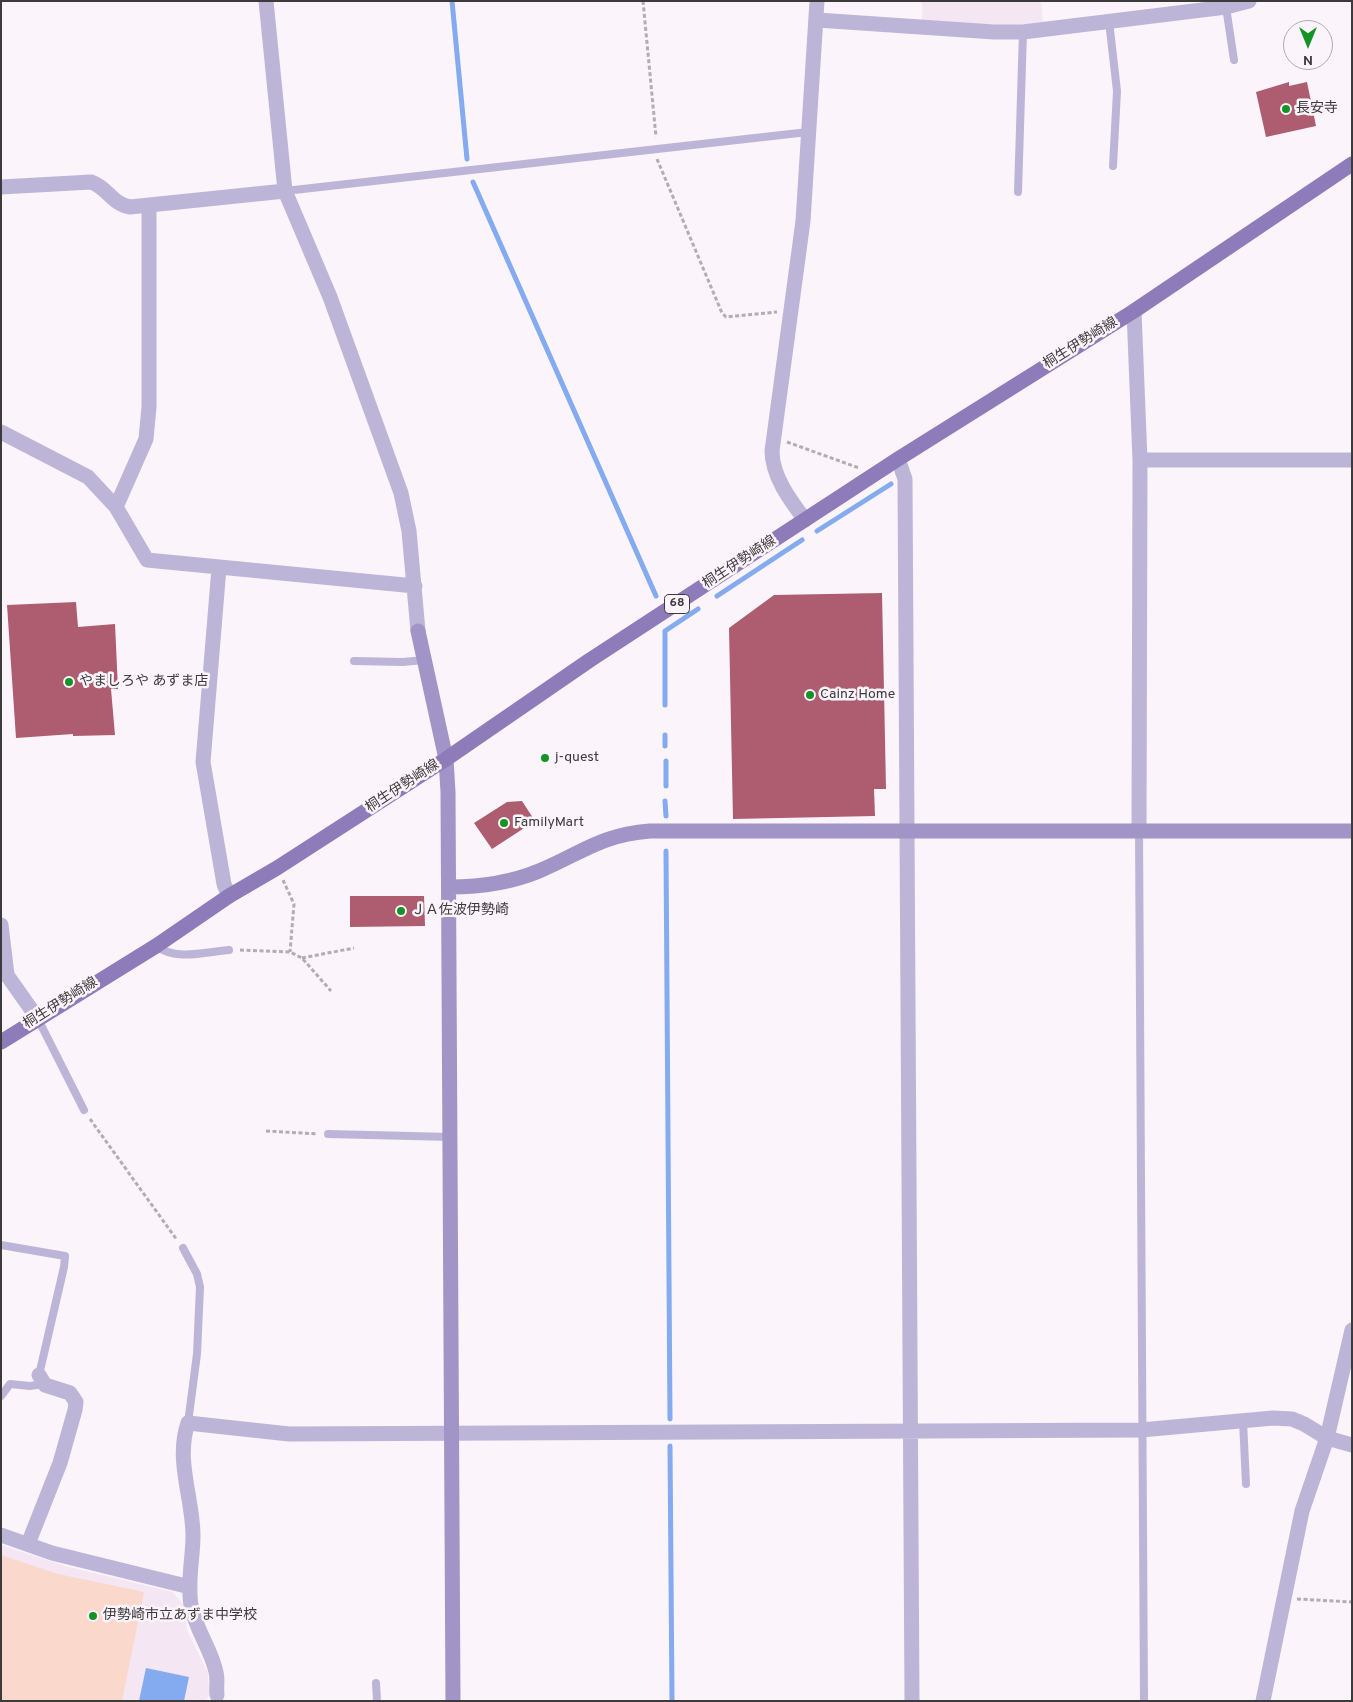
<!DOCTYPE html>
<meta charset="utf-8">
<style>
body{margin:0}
#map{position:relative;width:1353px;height:1702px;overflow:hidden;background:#fbf4fa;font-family:Overpass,sans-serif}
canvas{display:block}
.frame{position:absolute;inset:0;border:2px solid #3d3a3c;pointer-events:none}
.north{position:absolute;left:1283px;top:20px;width:50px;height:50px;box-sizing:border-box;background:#fbf4fa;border:1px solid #afaaae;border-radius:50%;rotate:180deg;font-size:14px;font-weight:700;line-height:20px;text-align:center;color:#3d3a3c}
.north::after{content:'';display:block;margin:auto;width:18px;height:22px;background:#149426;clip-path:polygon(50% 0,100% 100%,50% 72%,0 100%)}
</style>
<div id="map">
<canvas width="1353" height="1702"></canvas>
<div class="frame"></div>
<div class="north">N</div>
</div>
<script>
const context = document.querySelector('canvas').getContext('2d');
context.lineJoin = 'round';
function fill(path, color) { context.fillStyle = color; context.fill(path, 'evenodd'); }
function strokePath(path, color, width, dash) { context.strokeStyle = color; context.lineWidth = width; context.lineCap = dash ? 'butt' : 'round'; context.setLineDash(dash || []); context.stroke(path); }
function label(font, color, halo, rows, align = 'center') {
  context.font = font + ' Overpass,"Noto Sans JP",sans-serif'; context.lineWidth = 5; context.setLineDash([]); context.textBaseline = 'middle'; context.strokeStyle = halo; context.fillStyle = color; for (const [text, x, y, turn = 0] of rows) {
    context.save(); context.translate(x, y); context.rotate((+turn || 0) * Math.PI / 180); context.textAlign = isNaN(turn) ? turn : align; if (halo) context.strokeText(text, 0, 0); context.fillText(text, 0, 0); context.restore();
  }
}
const built = new Path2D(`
 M922,1H1041L1043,23L1018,26L922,21Z
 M1,1545L65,1566L173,1592L182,1603L187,1630L208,1673L209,1695L206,1701H1Z`);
const green = new Path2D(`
 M1,1555L58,1574L144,1592L122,1701H1Z`);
const water = new Path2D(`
 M146,1668L189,1677L184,1701H139Z`);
const stream = new Path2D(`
 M452,1L467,159
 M473,182L656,596
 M817,531L891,484
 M717,596L802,540
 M665,705V631L698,609
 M665,735V746
 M666,761V786
 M665,801L666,816
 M666,851L670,1419
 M670,1446L672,1701`);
const building = new Path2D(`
 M1289,82V86L1307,82L1316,126L1266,137L1256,92Z
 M882,593L886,789H874L875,816L733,819L729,628L774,595Z
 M76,602L78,627L115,624L118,689H111L115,735L73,736V734L16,738L7,605Z
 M522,801L535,821L492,849L474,823L507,802Z
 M350,896H424L425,926L350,927Z`);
const path = new Path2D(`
 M643,1L656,137
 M657,159L722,313L726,317L777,312
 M787,442L859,468
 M283,880L294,904L290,952
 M240,950L290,952L302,958L331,991
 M302,958L354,948
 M90,1119L177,1240
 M266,1131L318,1134
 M1297,1599L1352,1602`);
const lane = new Path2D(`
 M1226,7L1234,60
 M1109,21L1117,91L1113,166
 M285,191L808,132
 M1018,192L1023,32
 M354,661L403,662L424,660
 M1139,830L1144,1701
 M156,946C176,961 205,952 229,950
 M38,1019L84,1110
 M328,1134L451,1137
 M1,1245L65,1256L64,1267L39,1375
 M183,1248L197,1274L200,1287L197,1354L188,1423
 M1,1396L10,1384L30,1386L43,1384
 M1243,1421L1246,1484
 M376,1683L377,1701`);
const street = new Path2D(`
 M266,1L285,191L330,297L401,493L409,531L418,631
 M817,20L994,32H1023L1226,7L1249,1
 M1,187L91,182C107,187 112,204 130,207L285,191
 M1134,311L1140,460L1139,830
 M1,432L88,477L116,507L147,560L415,586
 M898,459L905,479L912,1701
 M1140,460H1352
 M116,507L146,439L149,407V206
 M805,520C790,500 772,476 772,451L803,221L817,1
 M219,568L203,762L224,884L229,896
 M1,925L7,975L38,1019
 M1,1535L52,1553L190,1587
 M28,1544L60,1463L75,1410L76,1402L70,1393L45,1385L39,1375
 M217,1695C216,1688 218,1679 216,1672C211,1648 195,1629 191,1605C187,1582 193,1558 193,1536C193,1498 175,1460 188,1423L289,1434L1141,1430L1273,1418L1292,1419L1304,1424L1327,1438L1352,1445
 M1263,1701L1302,1511L1327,1438L1352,1330`);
const secondary = new Path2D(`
 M418,631L446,759L448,792L453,1701
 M450,887C482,887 510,883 539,871C582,853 600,835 650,831H1352`);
const primary = new Path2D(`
 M1,1042L156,946L229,896L277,868L446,759L590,660L898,459L1134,311L1352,164`);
const markers = [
 [1286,109,5,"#149426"],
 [69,682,5,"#149426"],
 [810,695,5,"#149426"],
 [545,758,5,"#149426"],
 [504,823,5,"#149426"],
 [401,911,5,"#149426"],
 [93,1616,5,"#149426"]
];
const shields = [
 [677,604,25]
];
const shieldNames = [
 ["68",677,604]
];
const poiNames = [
 ["長安寺",1296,109],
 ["やましろや あずま店",79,682],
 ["Cainz Home",820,695],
 ["j-quest",555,758],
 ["FamilyMart",514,823],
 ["ＪＡ佐波伊勢崎",411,911],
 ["伊勢崎市立あずま中学校",103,1616]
];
const streetNames = [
 ["桐生伊勢崎線",1081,344,-32],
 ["桐生伊勢崎線",740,563,-33],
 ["桐生伊勢崎線",403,787,-33],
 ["桐生伊勢崎線",61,1004,-32]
];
fill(built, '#f4e6f2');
fill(green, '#fad8cc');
fill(water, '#84aaef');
strokePath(stream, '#84aaef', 5);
fill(building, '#ae5c6f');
strokePath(path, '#b2adb1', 3, [4, 2.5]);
strokePath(lane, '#bdb5d7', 8);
strokePath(street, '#bdb5d7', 15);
strokePath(secondary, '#a194c6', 15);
strokePath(primary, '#8d7cb9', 15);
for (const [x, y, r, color] of markers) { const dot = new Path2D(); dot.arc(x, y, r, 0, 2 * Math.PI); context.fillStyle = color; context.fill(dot); strokePath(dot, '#fbf4fa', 2); }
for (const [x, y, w] of shields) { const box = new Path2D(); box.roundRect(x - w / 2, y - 9.5, w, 19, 4); context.fillStyle = '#fbf4fa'; context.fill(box); strokePath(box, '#3d3a3c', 1); }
label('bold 12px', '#3d3a3c', null, shieldNames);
label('14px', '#3d3a3c', '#fbf4fa', poiNames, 'left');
label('14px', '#3d3a3c', '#fbf4fa', streetNames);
</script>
